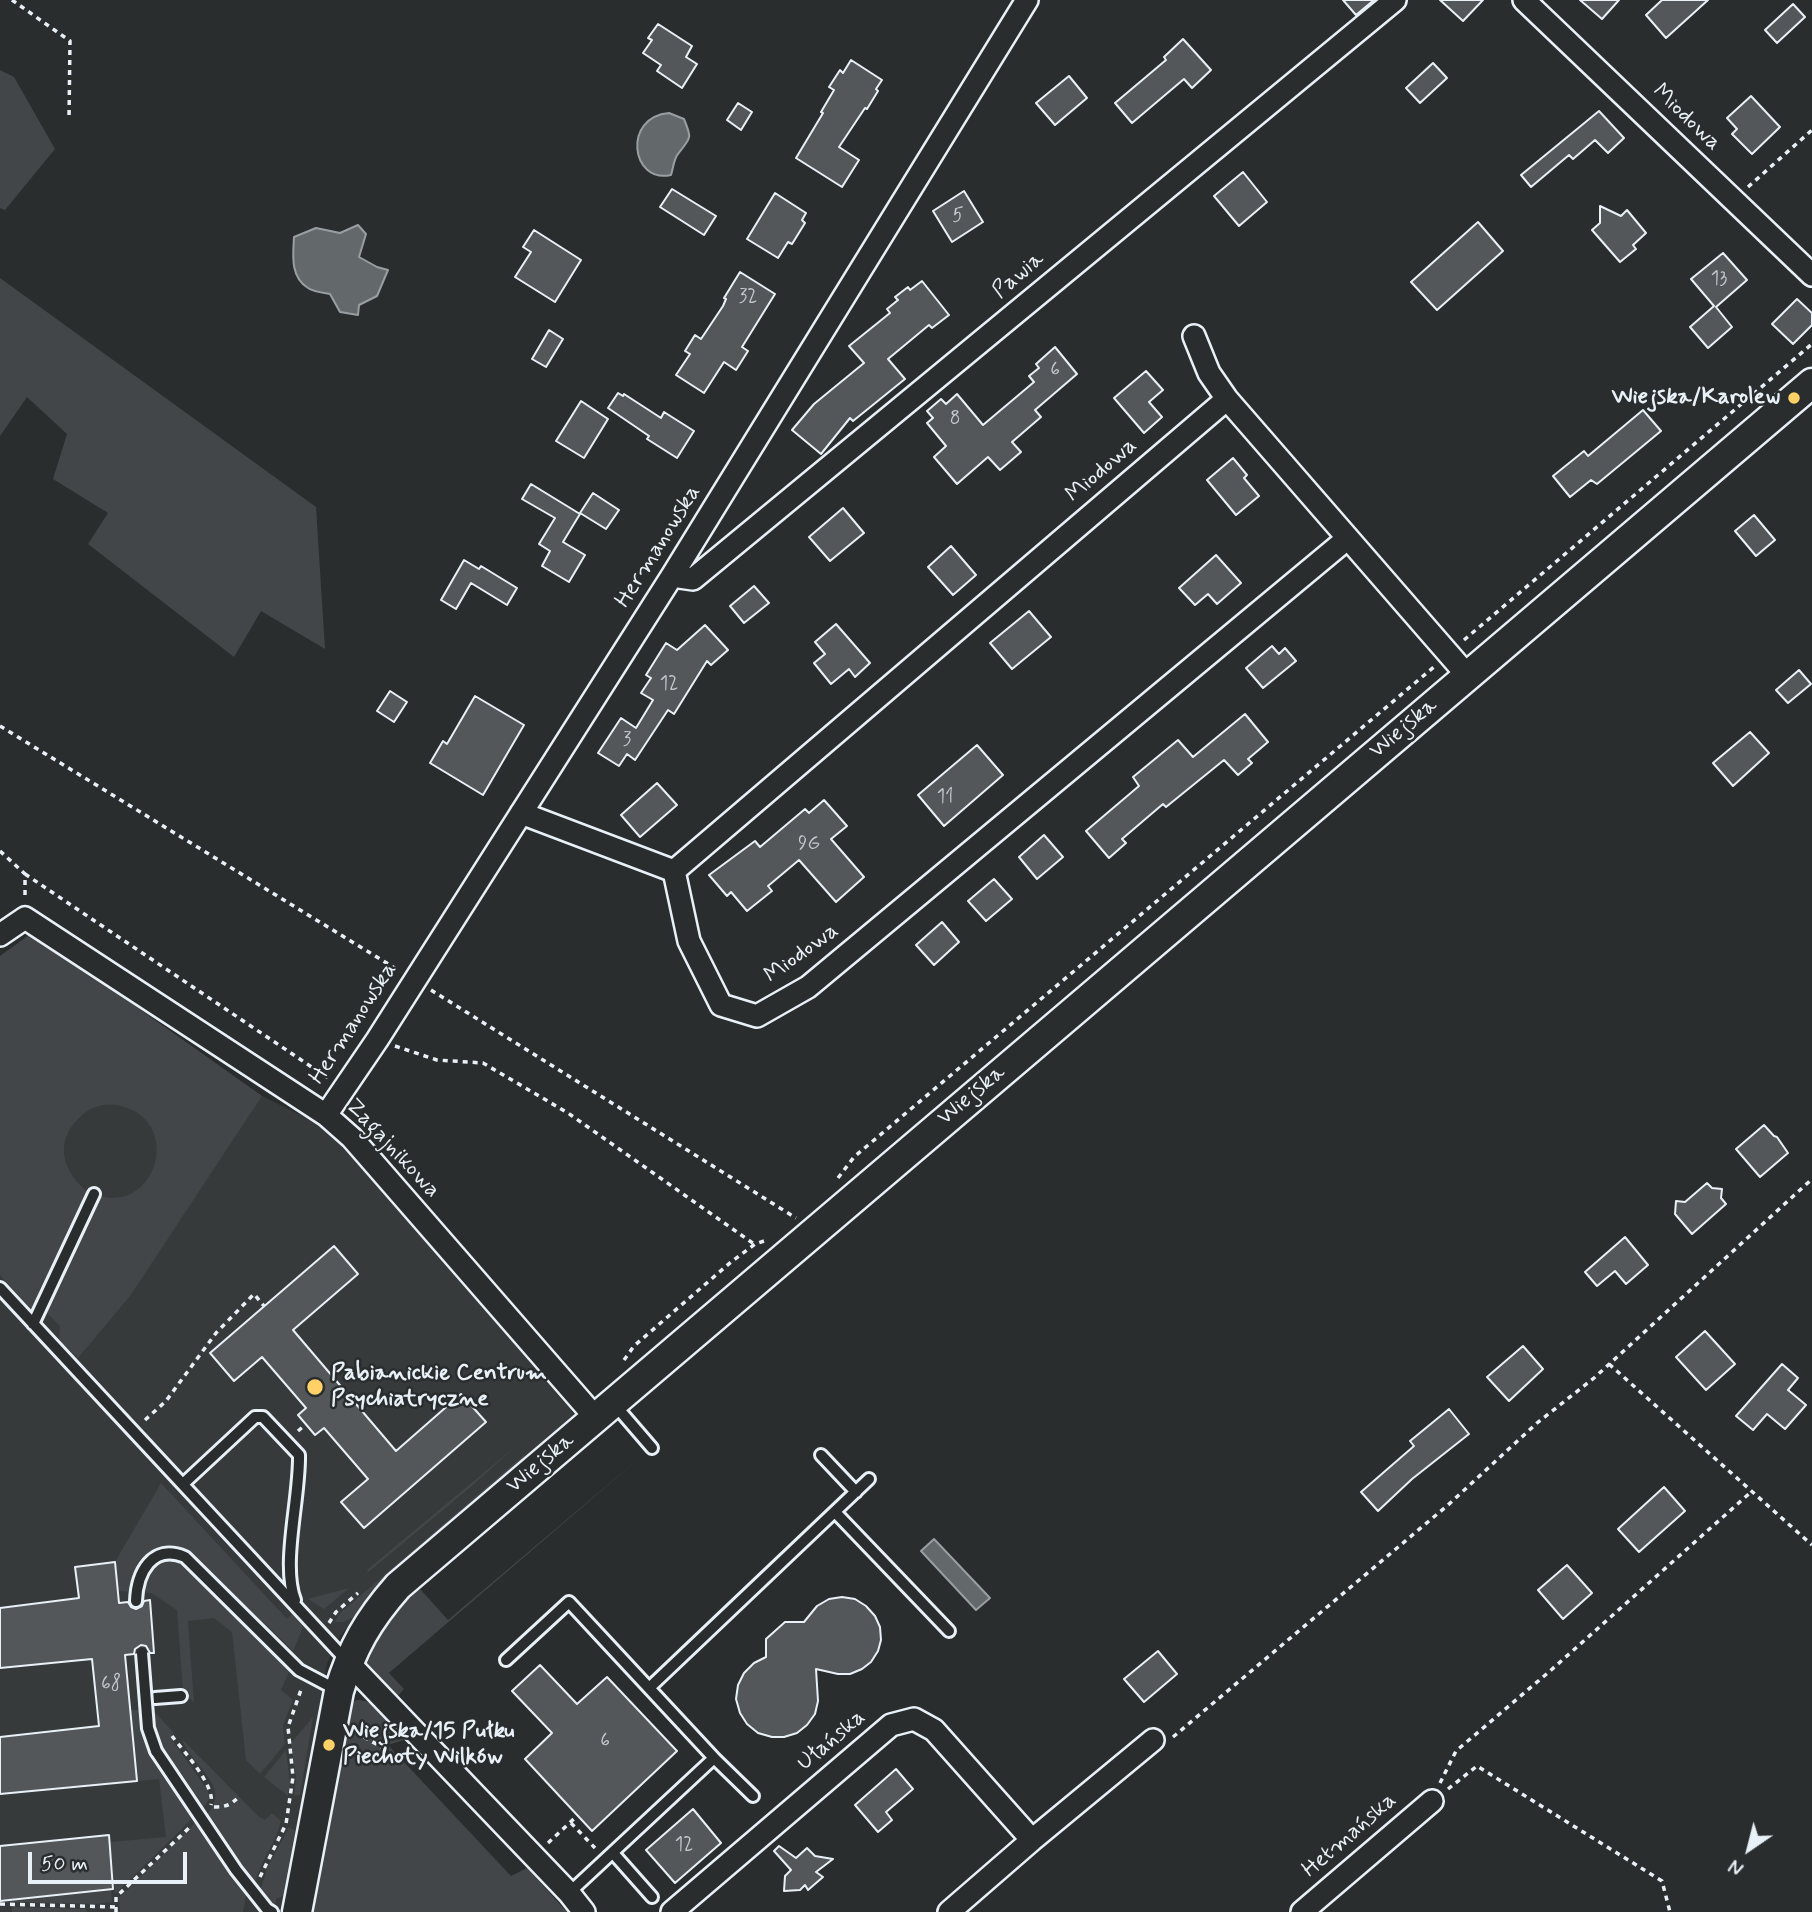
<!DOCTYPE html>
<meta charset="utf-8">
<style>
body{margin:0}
#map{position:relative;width:1812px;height:1912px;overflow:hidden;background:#2a2d2e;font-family:Mynerve,sans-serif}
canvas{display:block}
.north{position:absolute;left:1714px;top:1814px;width:70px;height:70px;-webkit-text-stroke:5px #2a2d2e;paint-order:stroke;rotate:215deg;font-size:19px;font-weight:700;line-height:28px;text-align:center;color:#e8f1f8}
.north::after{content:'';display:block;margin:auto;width:24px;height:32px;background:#e8f1f8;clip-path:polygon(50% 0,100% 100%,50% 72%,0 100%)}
.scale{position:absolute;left:28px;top:1852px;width:159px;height:32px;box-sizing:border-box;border:4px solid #e8f1f8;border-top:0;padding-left:9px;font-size:21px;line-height:24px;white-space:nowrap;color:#e8f1f8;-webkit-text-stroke:5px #2a2d2e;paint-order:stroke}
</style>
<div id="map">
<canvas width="1812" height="1912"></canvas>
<div class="north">N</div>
<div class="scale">50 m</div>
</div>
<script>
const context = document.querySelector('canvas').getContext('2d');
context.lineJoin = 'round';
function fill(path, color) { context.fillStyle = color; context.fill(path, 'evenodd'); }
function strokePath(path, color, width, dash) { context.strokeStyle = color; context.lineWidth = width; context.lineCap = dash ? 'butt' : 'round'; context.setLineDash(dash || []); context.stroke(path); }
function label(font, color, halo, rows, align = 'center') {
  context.font = font + ' Mynerve,sans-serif'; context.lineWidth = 5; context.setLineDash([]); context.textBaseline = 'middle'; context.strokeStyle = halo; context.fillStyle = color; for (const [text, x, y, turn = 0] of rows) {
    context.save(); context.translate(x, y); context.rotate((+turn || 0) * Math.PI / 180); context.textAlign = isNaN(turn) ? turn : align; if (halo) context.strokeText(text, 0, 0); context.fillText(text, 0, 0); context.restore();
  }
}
const built = new Path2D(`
 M32,933L262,1096L329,1129L565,1403H568L574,1416V1420L357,1613L339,1638L326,1666L322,1705L282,1912H0V956Z`);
const green = new Path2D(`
 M0,70L14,77L55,149L5,210L0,208Z
 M0,278L316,507L325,649L261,611L234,657L88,544L108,513L53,479L67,434L27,397L0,436Z
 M32,933L262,1096L130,1296L78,1358L59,1340L60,1326L44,1310L97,1195C156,1215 184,1122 121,1106C107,1102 91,1106 81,1116C53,1141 62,1172 89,1193L33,1311L0,1275V956Z
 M516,1446L473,1485L324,1609L308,1599L349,1588L368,1572L367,1570Z
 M524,1455L526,1460L354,1617L343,1622H335L339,1614Z
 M643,1455L389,1673L404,1689L395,1699L369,1673L366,1664V1652L392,1608L415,1589L421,1590L448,1620Z
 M161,1483L287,1619L292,1614L303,1627L293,1651L262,1621L250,1632L289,1672L281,1690L293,1700L283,1725L285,1744L260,1774L246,1760L232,1632L214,1618L188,1621L194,1703L183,1690L177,1610L151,1593L118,1591L115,1562Z
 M356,1700C377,1698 394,1725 407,1739L388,1745L511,1876L527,1868L567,1912H311L350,1707Z
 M130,1710H153L173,1732L172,1740L207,1789L210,1798L203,1808L161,1747L151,1754L193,1818L115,1894L110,1842L166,1837L159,1779L137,1781Z
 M313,1717L300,1795L294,1796L296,1778L291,1743Z
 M182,1739L258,1816L265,1820L272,1813L281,1821C276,1843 261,1860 255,1883L207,1814C234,1788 189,1763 182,1739Z
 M286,1750L290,1782L288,1796L264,1777Z
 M196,1822L246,1895L243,1912H120L119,1898Z
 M289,1827L295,1831L283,1896L276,1899L275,1905L268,1902L260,1891L268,1866Z
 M111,1890L112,1902L95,1904L5,1902Z
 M12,1907L86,1909L87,1912H12Z`);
const water = new Path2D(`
 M669,113L684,119C693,141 690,137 678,154C674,158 673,169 671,175C631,184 622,117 669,113Z
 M358,225L366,234L359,257L377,267L388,270L377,296L359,305L358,315L340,312L330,294C324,293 314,292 308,288C290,277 293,255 294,237L316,228L340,233Z
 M934,1539L990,1598L976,1610L921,1551Z`);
const building = new Path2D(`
 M1343,0H1374L1356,15Z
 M1440,0H1483L1463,21Z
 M1580,0H1619L1602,19Z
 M1662,0H1708L1666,38L1646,15Z
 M1793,4L1805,17L1777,43L1765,30Z
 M658,24L692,46L686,57L697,64L682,88L657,71L661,65L643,53L652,40L648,38Z
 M1183,39L1211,70L1192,88L1184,79L1132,123L1115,103L1166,60L1164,57Z
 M851,60L882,80L876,89L878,91L867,109L865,108L839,147L859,160L842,187L796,158L823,113L821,112L834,90L829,87L840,70L843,73Z
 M1433,63L1447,78L1420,103L1406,88Z
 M1069,76L1087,98L1055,125L1036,103Z
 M1751,96L1780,127L1752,154L1732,134L1737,129L1727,118Z
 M738,103L752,112L741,130L727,120Z
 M1599,111L1624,138L1608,153L1595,140L1573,159L1569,155L1531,187L1521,175Z
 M1243,172L1267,202L1239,226L1214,196Z
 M672,189L716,216L704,235L660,207Z
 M964,191L983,222L952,242L933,211Z
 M775,193L806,213L802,220L805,223L792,244L788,242L778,258L747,239Z
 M1600,206L1621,216L1627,210L1646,233L1633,245L1636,249L1620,262L1592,230L1600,223Z
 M1478,222L1503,251L1437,310L1411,282Z
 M534,230L581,260L555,302L515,277L531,252L523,247Z
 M1723,253L1747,280L1716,307L1732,327L1708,348L1690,327L1714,306L1691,279Z
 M740,272L775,294L742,347L748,351L736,370L724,362L704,393L676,375L690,354L685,351L695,335L701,339L723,306L726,299L724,298Z
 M922,281L949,315L932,328L929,325L888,359L905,379L853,421L850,418L821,454L792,430L814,404L864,363L849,346L890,313L887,309L898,300L895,297L908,287L910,290Z
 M1797,299L1812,313V325L1793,344L1772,324Z
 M549,330L563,339L546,367L532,359Z
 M1055,347L1077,374L1035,410L1041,417L1012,442L1021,452L1000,470L988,457L957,484L934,457L946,446L927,423L933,418L927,411L941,399L946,404L957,394L983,425L1034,382L1029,376L1039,368L1036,364Z
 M1146,371L1163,390L1149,402L1162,417L1144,433L1114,398Z
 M618,393L623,396L624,394L661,418L664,412L694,431L677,458L647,439L649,436L608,408Z
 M581,401L608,419L584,458L556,441Z
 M1643,410L1661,431L1597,484L1591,480L1570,497L1553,476L1584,451L1588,456Z
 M1233,458L1247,475L1244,478L1259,496L1236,515L1207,480Z
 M531,484L580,514L563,542L585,555L569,582L542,566L550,551L539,544L555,518L522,499Z
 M593,493L619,510L606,529L580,513Z
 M843,508L864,533L830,561L809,537Z
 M1754,515L1775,540L1756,556L1735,531Z
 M951,546L976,575L953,595L928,567Z
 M1216,555L1241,583L1217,604L1208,594L1195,605L1179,588Z
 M464,560L479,569L481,566L517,588L507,605L471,583L456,609L441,600Z
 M754,586L769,603L744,623L730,606Z
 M1029,611L1051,637L1012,669L990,643Z
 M836,624L870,663L855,677L849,669L831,684L814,663L825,654L815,642Z
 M705,625L728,650L711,665L707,661L674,714L668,710L635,760L627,754L619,766L598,753L621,718L636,728L653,700L641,693L651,678L646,675L666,643L677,650Z
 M1272,646L1279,654L1285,648L1296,661L1263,688L1246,668Z
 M1799,670L1811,684L1788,703L1776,690Z
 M390,691L407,702L394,722L377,711Z
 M475,696L524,725L483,795L430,763L443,741L447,744Z
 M1245,714L1268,742L1248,759L1252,763L1238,775L1224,760L1166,807L1163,804L1122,839L1126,843L1109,858L1086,831L1139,786L1133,777L1178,740L1193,757Z
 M1750,732L1769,753L1733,786L1713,763Z
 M977,745L1003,775L944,826L918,795Z
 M657,783L677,805L640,837L621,815Z
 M824,800L847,826L831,839L864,877L836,902L799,860L768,886L772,891L747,911L731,892L727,896L709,875L755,841L760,847L805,809L809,813Z
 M1044,835L1063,857L1037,879L1019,857Z
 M994,879L1012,899L986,921L968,901Z
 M942,922L959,942L934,965L916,945Z
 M1764,1125L1774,1136L1777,1137L1788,1153L1760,1177L1736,1149Z
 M1707,1183L1712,1188L1722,1189L1721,1198L1726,1204L1692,1234L1675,1214L1676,1201L1685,1202Z
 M1625,1237L1648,1265L1626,1284L1615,1271L1597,1286L1585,1272Z
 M334,1246L358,1274L293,1330L396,1451L461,1394L486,1422L364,1528L341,1502L368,1479L324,1428L315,1435L298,1415L306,1408L262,1357L234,1381L210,1353Z
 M1705,1331L1735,1364L1706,1390L1676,1357Z
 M1523,1346L1543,1369L1509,1401L1487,1377Z
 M1782,1364L1798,1378L1788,1390L1806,1405L1785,1429L1767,1414L1753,1430L1736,1416Z
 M1449,1409L1469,1434L1412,1479L1378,1511L1361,1492L1414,1446L1410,1441Z
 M1664,1487L1685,1511L1639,1552L1618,1529Z
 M115,1562L119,1603L128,1602L131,1607L136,1609L142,1606L144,1601L150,1600L154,1653H150L146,1646L141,1645L135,1649L134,1654L125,1655L137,1781L0,1794V1737L99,1726L92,1659L0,1668V1608L79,1598L75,1567Z
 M1567,1565L1592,1593L1563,1619L1538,1590Z
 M842,1597L855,1599L866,1606L875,1616L880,1627L881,1640L878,1651L871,1662L862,1669L850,1674H838L816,1669L818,1701L815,1714L807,1725L797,1733L784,1737H772L758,1733L747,1724L740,1713L736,1699L738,1685L744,1673L754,1663L766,1657V1639L785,1622H804L817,1606L829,1599Z
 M1158,1651L1177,1674L1144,1702L1124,1679Z
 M540,1665L577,1704L607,1677L677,1751L592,1831L525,1759L552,1733L512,1691Z
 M896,1769L913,1789L886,1812L892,1820L878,1832L855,1805Z
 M693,1809L721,1843L675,1883L646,1850Z
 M109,1835L113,1889L0,1901V1846Z
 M779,1846L796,1858L807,1848L815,1856L833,1859L816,1872L823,1877L808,1890L805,1885L800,1890L784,1891L785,1876L791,1870L774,1851Z`);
const path = new Path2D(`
 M12,0L70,41L69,119
 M1748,187L1812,130
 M1464,640L1812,344
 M0,726L398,970
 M0,851L25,874V898
 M25,874L328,1078
 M431,990L796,1218
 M395,1046L437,1060L483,1063L568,1113L754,1244
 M838,1178L854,1157L1435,666
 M624,1360L634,1346L731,1262L755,1244L764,1241
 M1609,1364L1812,1545
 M145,1420L166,1401L216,1333L254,1294L264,1306
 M298,1431L305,1425
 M329,1623L336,1612L358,1593
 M355,1732L385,1749
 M172,1736C184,1752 216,1786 211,1805
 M1173,1737L1448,1505L1537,1423L1594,1378L1812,1179
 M1440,1783L1456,1751L1550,1671L1751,1492
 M1448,1789L1477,1766L1662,1881L1670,1912
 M214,1807C226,1807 230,1805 239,1797
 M571,1823L595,1848
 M548,1843L578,1815
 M260,1877L286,1824L293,1777L288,1727L302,1687
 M0,1904L116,1907
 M116,1912V1897L189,1828`);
const lane = new Path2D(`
 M0,1288L346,1660
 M33,1324L94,1194
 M615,1405L652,1448
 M821,1455L856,1492
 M183,1484L255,1417H263L299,1455C300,1498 281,1564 295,1600
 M835,1512L949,1631
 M136,1601C137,1573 152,1543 185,1557L299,1670L337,1690
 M506,1660L569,1602L714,1758L569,1893
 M649,1688L869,1479
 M155,1698L181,1696
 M156,1751L236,1870L267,1909L272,1912
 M714,1758L753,1796
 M613,1853L652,1897`);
const street = new Path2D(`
 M1524,0L1812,275
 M1194,336L1209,373L1227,399L1467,675
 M1227,399L674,871L689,941L721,1005L757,1016L808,987L1348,538
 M672,576L693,579L1395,0
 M521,813L674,871
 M0,935L25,918L326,1115L352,1138L595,1417
 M326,1115L377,1040L672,576L1027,0
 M348,1662L569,1893L584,1912
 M1032,1840L1153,1740
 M672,1912L891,1725L914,1719L934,1730L1032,1840L949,1912
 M1302,1912L1432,1801`);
const secondary = new Path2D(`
 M297,1912L339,1691C352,1648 368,1620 398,1586L1812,383`);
const laneBridge = new Path2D(`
 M142,1653L148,1728L156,1751`);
const markers = [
 [1794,398,7,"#ffd166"],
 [315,1387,9,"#ffd166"],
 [329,1745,7,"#ffd166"]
];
const numberNames = [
 ["5",958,217],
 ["13",1719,280],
 ["32",748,298],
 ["6",1055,371],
 ["8",955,420],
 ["12",669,685],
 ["3",627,741],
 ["11",945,798],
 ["9G",809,845],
 ["68",111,1685],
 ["6",605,1742],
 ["12",684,1846]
];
const streetNames = [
 ["Miodowa",1686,118,44],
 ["Pawia",1019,276,-40],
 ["Miodowa",1102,471,-41],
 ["Hermanowska",659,547,-58],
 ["Wiejska",1404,729,-40],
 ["Miodowa",802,954,-36],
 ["Hermanowska",354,1024,-57],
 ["Wiejska",972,1096,-40],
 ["Zagajnikowa",392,1149,47],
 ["Wiejska",541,1464,-40],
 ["Ułańska",832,1741,-40],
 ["Hetmańska",1350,1836,-41]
];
const poiNames = [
 ["Wiejska/Karolew",1780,398,"right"],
 ["Pabianickie Centrum",331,1374],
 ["Psychiatryczne",331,1400],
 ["Wiejska/15 Pułku",343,1732],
 ["Piechoty Wilków",343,1758]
];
fill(built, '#363a3b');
fill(green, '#424648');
fill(water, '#63686b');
strokePath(water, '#989fa3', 2);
fill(building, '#535759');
strokePath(building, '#e8f1f8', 2);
strokePath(lane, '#e8f1f8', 16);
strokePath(street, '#e8f1f8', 26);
strokePath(secondary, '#e8f1f8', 33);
strokePath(path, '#e8f1f8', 3.5, [5, 5]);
strokePath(lane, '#2a2d2e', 10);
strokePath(street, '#2a2d2e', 21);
strokePath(secondary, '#2a2d2e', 28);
strokePath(laneBridge, '#e8f1f8', 16, []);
strokePath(laneBridge, '#2a2d2e', 10);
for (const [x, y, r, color] of markers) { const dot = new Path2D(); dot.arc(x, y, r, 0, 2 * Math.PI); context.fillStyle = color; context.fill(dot); strokePath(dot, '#2a2d2e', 2.5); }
label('19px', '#c3cad0', null, numberNames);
label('23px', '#e8f1f8', '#2a2d2e', streetNames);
label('bold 23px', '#e8f1f8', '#2a2d2e', poiNames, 'left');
</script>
